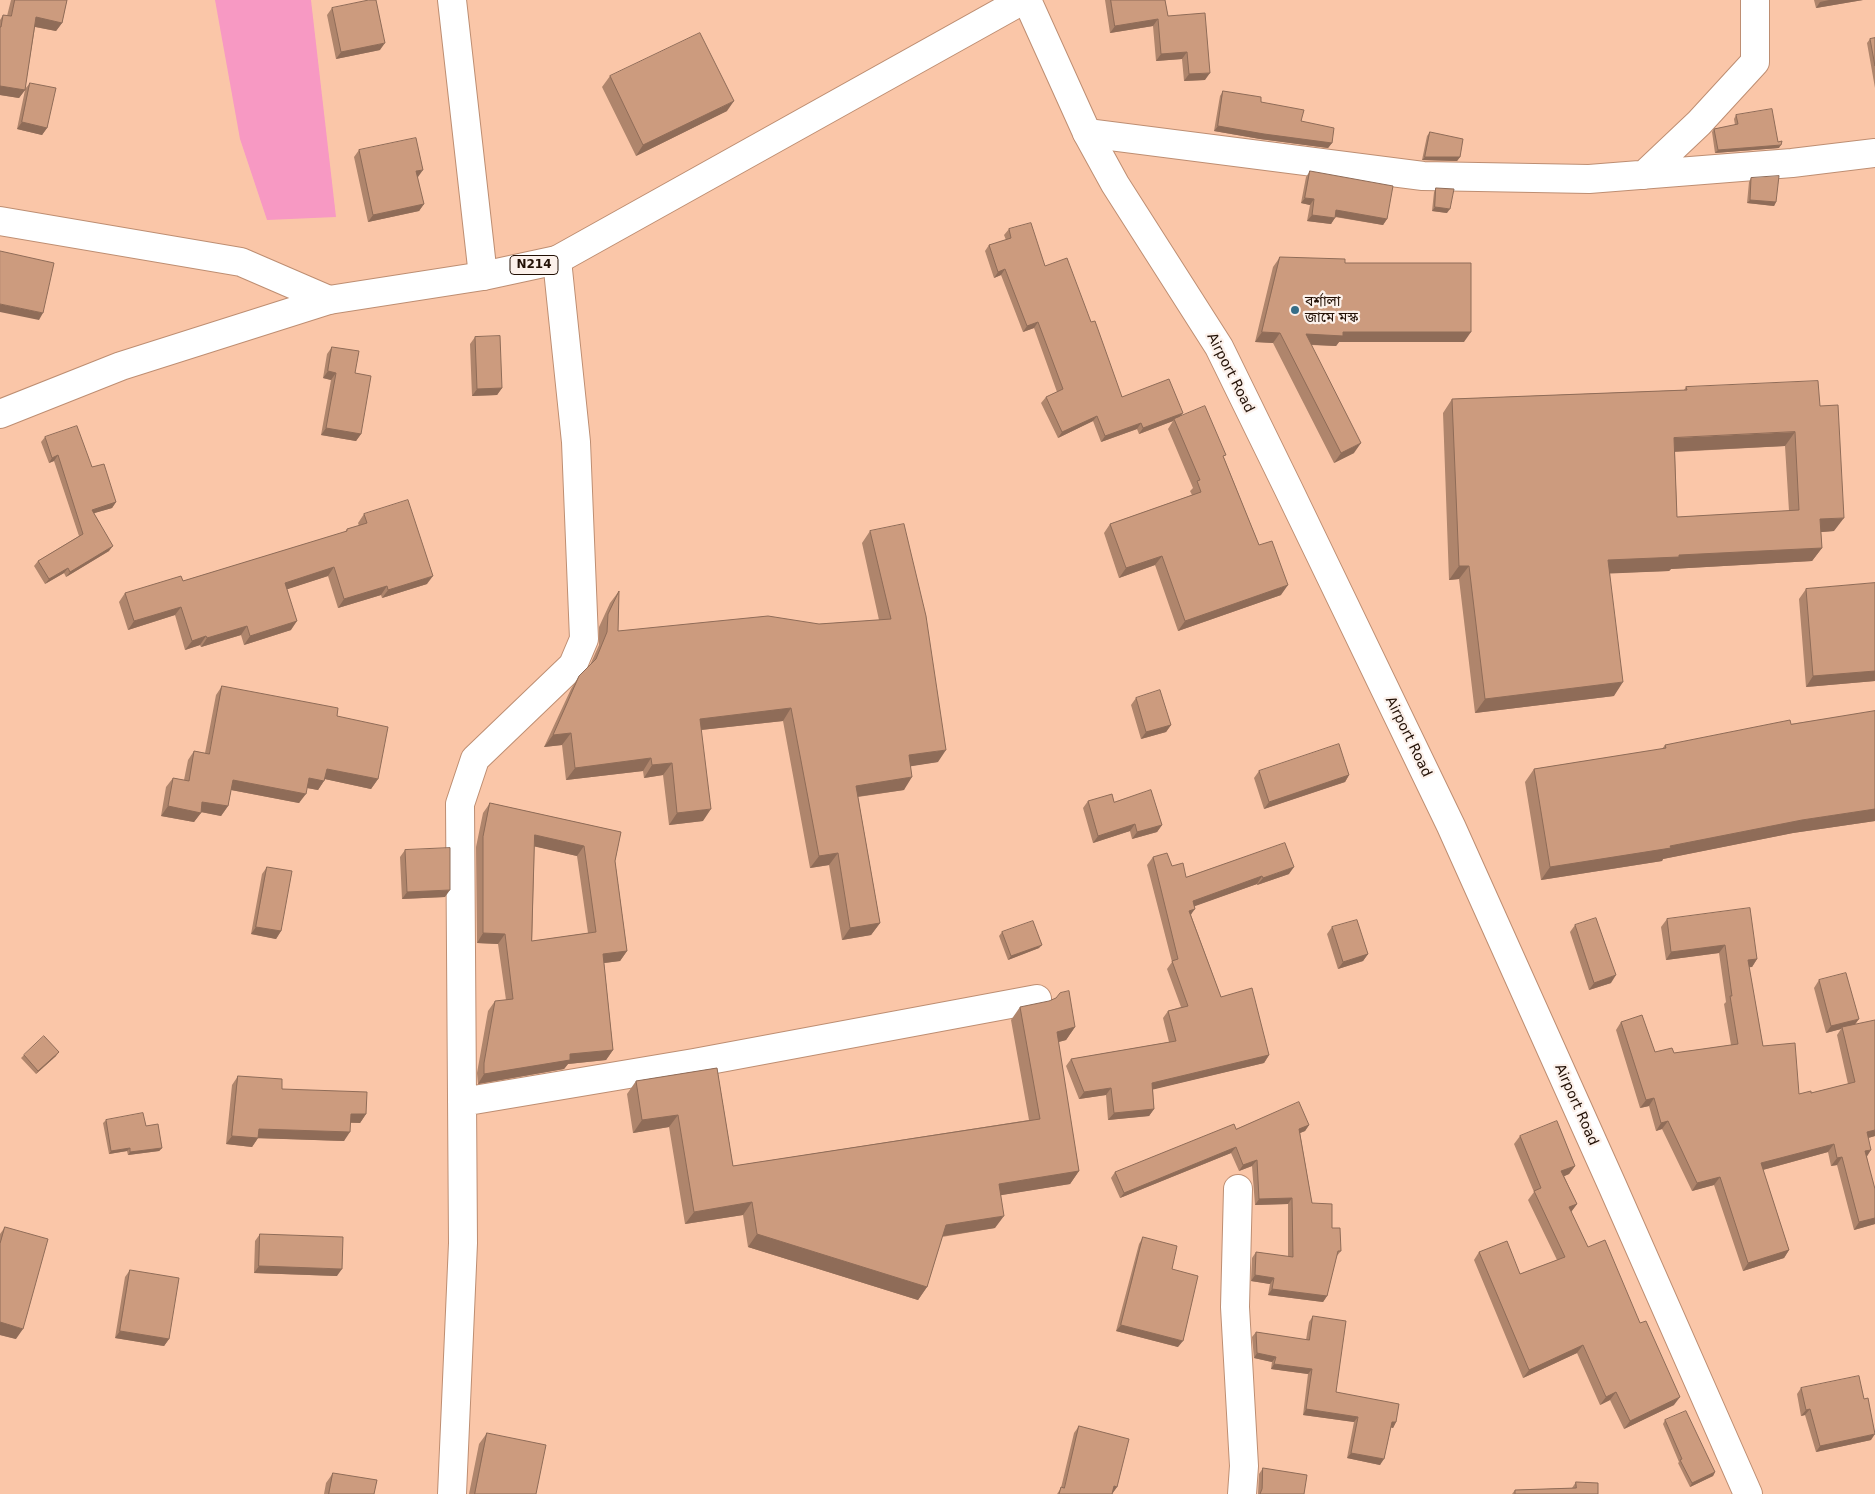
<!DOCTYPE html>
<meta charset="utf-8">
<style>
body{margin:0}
canvas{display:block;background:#fac6a8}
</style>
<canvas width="1875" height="1494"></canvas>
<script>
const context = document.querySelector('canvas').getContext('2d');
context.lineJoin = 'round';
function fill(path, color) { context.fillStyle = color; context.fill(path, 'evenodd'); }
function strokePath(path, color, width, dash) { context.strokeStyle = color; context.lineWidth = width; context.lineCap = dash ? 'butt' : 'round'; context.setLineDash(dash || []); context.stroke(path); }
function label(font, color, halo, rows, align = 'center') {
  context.font = font + ' "DejaVu Sans","Noto Sans Bengali",sans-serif'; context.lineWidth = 4.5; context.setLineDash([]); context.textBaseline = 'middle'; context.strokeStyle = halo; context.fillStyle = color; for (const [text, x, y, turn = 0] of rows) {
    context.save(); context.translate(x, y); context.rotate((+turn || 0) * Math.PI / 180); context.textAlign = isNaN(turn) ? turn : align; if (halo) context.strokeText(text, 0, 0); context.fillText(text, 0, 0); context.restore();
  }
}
const water = new Path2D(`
 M215,0H311L336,217L267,220L240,139Z`);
const minor = new Path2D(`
 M452,0L483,276
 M1087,133L1423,176L1589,179L1792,163L1875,153
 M1644,175L1699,123L1755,62V0
 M0,221L241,262L329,300
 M462,1102L694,1063L1037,999
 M1238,1189L1235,1307L1244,1466L1242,1494
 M452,1494L463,1243L460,804L475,759L573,665L584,639L576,442L557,260`);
const secondary = new Path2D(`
 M1027,0L1087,133L1115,184L1219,347L1288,488L1451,826L1612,1185L1748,1494`);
const trunk = new Path2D(`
 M0,414L121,366L329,300L483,276L557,260L1023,0`);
const wall = new Path2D(`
 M11,0H67L62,23L56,31L35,27L25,89L30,83L47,128L42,135L17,129L25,90L19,98L0,95V20L3,15L7,16Z
 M1105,0H1165L1168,16L1205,80L1184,81L1182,59L1156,61L1153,26L1110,33Z
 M1814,0H1863L1816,8Z
 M332,8L380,50L336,59L327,15Z
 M1875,38V88L1867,43L1870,39Z
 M610,76L727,111L636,156L602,87Z
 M1223,91L1261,102L1301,121L1332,143L1328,148L1260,139L1214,131L1220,96Z
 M1736,115L1778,142L1779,148L1715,153L1712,132L1714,129L1735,125L1734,119Z
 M1430,132L1460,157L1457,161L1422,160L1427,136Z
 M359,150L418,177H417L424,204L419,211L368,222L354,157Z
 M1310,171L1387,219L1383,225L1335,217L1331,224L1307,221L1310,205L1301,203L1306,177Z
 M1751,178L1776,202L1774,206L1747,203L1749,182Z
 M1436,188L1447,213L1432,211L1434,192Z
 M1009,229L1045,266L1091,322L1122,397L1180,417L1224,458L1259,545L1281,595L1178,631L1155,565L1119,578L1104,533L1110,524L1192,495L1190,491L1193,488L1168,429L1173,421L1139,434L1137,429L1101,442L1093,421L1058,438L1041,403L1046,397L1057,392L1034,328L1023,332L1001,275L994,278L985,251L989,245L1006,240L1004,235Z
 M1280,257L1345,263L1464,342H1339L1336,346L1311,345L1354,453L1334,463L1273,343L1255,342L1273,267Z
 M475,337L502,388L497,395L472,396L470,344Z
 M332,347L361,434L356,441L321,435L331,380L323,378L327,354Z
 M1686,387L1820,406L1834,531L1821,532L1822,548L1812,561L1671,569L1669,571L1610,573L1614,696L1475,713L1459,579L1449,580L1443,413L1452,399L1684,390ZM1785,446L1789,511L1677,517L1675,452Z
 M45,437L92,467L116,502L112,508L94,513L109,551L66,577L64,573L45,584L34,566L38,561L79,536L54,461L49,463L41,442Z
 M364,514L427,584L382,598L381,595L338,608L328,576L287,589L291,630L244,645L241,635L201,647L200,645L185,650L175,615L128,630L119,602L125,593L183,581L345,532L347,529L359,526L358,523Z
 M870,531L938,762L910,766L904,790L858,797L880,923L871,935L842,940L829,865L810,868L783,721L701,730L703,821L669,825L663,775L644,778L643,771L566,780L562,745L544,747L571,689L579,676L590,665L599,645V627L610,603L619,591L618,631L819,624L879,620L862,543Z
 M1875,583V681L1806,687L1799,599L1806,589Z
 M222,686L337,716L378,779L371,789L325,779L318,790L307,788L299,803L231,790L228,806L221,816L201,812L194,822L161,816L166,787L173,778L184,780L188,760L194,751L205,753L216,695Z
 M1136,698L1171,725L1166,732L1141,739L1131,705Z
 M1875,711V821L1793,833L1663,859L1662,861L1541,880L1525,782L1534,769L1662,749L1665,745Z
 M1259,771L1349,775L1345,782L1264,809L1254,778Z
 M1088,801L1114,802L1162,825L1157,832L1132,839L1130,831L1093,843L1083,808Z
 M490,803L621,832L615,861L627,951L620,961L604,963L613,1050L606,1060L568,1064L564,1069L478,1084L477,1073L488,1011L495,1001L506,1000L498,944L477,943L476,847L483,813ZM534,846L577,856L588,933L532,941Z
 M405,850L445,897L402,899L400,857Z
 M1153,857L1172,866L1186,877L1289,874L1257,885V884L1194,906L1191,915L1221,997L1269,1055L1264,1063L1153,1089L1154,1109L1149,1116L1108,1120L1106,1095L1079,1099L1066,1066L1071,1059L1169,1042L1163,1018L1168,1011L1181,1007L1167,969L1172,962L1147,865Z
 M267,867L281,931L276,939L251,934L262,874Z
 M1667,919L1757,959L1752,967H1749L1763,1046L1799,1094L1811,1093L1848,1084L1837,1035L1841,1029L1826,1033L1814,988L1819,980L1855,1025L1875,1136L1868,1138L1867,1157L1875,1224L1854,1230L1837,1165L1831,1166L1828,1152L1763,1170L1789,1250L1784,1258L1743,1271L1714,1185L1692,1191L1662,1129L1656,1131L1649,1106L1640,1108L1616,1030L1621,1022L1655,1052L1674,1053L1731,1045L1724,1004L1726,1002L1719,953L1666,960L1661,927Z
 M1575,925L1611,983L1589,990L1570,932Z
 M1332,927L1368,954L1363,961L1338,969L1327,934Z
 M1002,932L1039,948L1008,960L999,936Z
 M1020,1007L1075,1027L1066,1040L1058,1042L1079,1171L1070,1184L1001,1195L995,1228L942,1237L927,1287L918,1300L748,1247L743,1215L685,1224L669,1127L633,1133L627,1094L636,1081L717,1068L733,1166L1029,1120L1011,1020Z
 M24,1055L56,1056L36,1074L21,1058Z
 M238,1076L366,1114L360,1123H350L344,1141L258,1138L252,1147L226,1144L232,1085Z
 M106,1120L146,1126L162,1148L159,1151L128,1155L127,1151L109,1154L103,1123Z
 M1309,1125L1305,1131L1300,1133L1312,1203L1332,1228L1341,1251L1336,1257L1327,1296L1323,1302L1268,1295L1270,1284L1251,1281L1252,1258L1256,1252L1288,1257V1204L1255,1205L1252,1166L1239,1171L1231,1153L1120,1198L1111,1178L1115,1172L1236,1129Z
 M1520,1136L1575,1166L1569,1174L1564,1176L1577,1204L1571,1212L1588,1247L1674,1405L1624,1429L1610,1400L1600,1405L1577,1353L1523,1378L1474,1260L1479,1252L1520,1274L1557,1260L1528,1200L1534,1192L1514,1144Z
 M5,1227L16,1339L0,1335V1234Z
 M260,1234L337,1276L254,1273L255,1241Z
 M1143,1237L1172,1269L1178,1347L1116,1331L1139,1244Z
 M130,1270L169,1339L164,1346L115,1338L125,1277Z
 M1313,1316L1336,1392L1396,1422L1393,1428L1391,1427L1380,1465L1347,1458L1354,1422L1303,1415L1308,1374L1271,1369L1272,1362L1254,1358L1252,1337L1256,1332L1306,1340L1309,1322Z
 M1801,1388L1871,1440L1816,1452L1805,1415L1801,1416L1797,1394Z
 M1665,1420L1715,1472L1713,1476L1690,1487L1678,1463L1679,1462L1663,1424Z
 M1079,1426L1117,1487L1112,1494H1057L1061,1488L1074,1433Z
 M487,1433L536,1494H469L479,1444Z
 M1263,1468L1304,1494H1258L1259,1474Z
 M333,1473L374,1494H324L326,1483Z
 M1576,1482L1598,1494H1512L1515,1490L1572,1488Z`);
const shadedWall = new Path2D(`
 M1829,0H1863L1816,8L1820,2Z
 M36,17L62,23L56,31L31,26Z
 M1158,19L1153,26L1110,33L1115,26Z
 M385,43L380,50L336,59L341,52Z
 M1187,52L1182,59L1156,61L1161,54Z
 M1210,73L1205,80L1184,81L1189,74Z
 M0,86L25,90L19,98L0,95Z
 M734,101L727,111L636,156L643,145Z
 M22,122L47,128L42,135L17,129Z
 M1218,126L1332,143L1328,148L1260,139L1214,131Z
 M1781,145L1779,148L1715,153L1718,150Z
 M1425,157H1460L1457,161L1422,160Z
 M423,170L418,177L411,178L416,171Z
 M1305,198L1314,199L1310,205L1301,203Z
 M1750,200L1776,202L1774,206L1747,203Z
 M424,204L419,211L368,222L373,215Z
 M1435,207L1450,209L1447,213L1432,211Z
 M1336,210L1387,219L1383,225L1332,216Z
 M1312,215L1335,218L1331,224L1307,221Z
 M1005,269L1001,275L994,278L998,272Z
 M0,304L43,313L39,320L0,312Z
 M1038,322L1034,328L1023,332L1027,326Z
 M1262,332L1280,333L1273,343L1255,342Z
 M1343,332H1471L1464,342H1339L1336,346L1299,344L1306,334Z
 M328,371L336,373L331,380L323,378Z
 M502,388L497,395L472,396L477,389Z
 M1183,413L1178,419H1174L1173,421L1139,434L1143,428Z
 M1097,416L1093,421L1058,438L1062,432Z
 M1141,423L1137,429L1101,442L1105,436Z
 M326,428L361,434L356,441L321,435Z
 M1795,432L1785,446L1665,452L1674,438Z
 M1361,443L1354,453L1334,463L1341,453Z
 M58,455L54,461L49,463L52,458Z
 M116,502L112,508L88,515L92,510Z
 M1844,518L1834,531L1810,533L1820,519Z
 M113,546L109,551L66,577L70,572Z
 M1822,548L1812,561L1671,569L1669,571L1599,574L1608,560L1679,555Z
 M1162,556L1155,565L1119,578L1126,568Z
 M1459,566H1469L1459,579L1449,580Z
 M334,567L328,576L279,592L285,583Z
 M68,568L64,573L45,584L49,579Z
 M433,576L427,584L382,598L388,590Z
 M1288,585L1281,595L1178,631L1185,621Z
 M387,586L381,595L338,608L344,599Z
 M181,607L175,615L128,630L134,621Z
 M297,621L291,630L244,645L250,636Z
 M247,626L241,635L201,647L207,638Z
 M206,636L200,645L185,650L192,641Z
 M1875,671V681L1806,687L1813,676Z
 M1623,682L1614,696L1475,713L1485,699Z
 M791,708L783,721L691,731L700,719Z
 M1171,725L1166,732L1141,739L1146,732Z
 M571,733L562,745L544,747L553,735Z
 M946,750L938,762L900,768L909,755Z
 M651,758L643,771L566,780L575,768Z
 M672,763L663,775L644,778L652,765Z
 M327,769L378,779L371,789L320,778Z
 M1349,775L1345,782L1264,809L1269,802Z
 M912,777L904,790L848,798L856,786Z
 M309,778L324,781L318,790L302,787Z
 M233,780L306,794L299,803L226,789Z
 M202,802L228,806L221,816L196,811Z
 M168,806L201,813L194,822L161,816Z
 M711,809L703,821L669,825L677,813Z
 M1875,809V821L1793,833L1663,859L1662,861L1541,880L1550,867L1670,846L1802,820Z
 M1135,824L1130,831L1093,843L1098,836Z
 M1162,825L1157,832L1132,839L1137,832Z
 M535,835L584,846L577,856L528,845Z
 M838,853L829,865L810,868L819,856Z
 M1294,867L1289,874L1257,885L1263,878Z
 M1262,876L1257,884L1187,909L1193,901Z
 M450,890L445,897L402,899L407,892Z
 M1195,909L1189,917V911Z
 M880,923L871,935L842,940L850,928Z
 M256,927L281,931L276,939L251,934Z
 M483,933L505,934L498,944L477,943Z
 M1042,945L1039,948L1008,960L1011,956Z
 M1725,945L1719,953L1666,960L1671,952Z
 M627,951L620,961L596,964L603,954Z
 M1368,954L1363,961L1338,969L1343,962Z
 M1757,959L1752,967L1742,968L1748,960Z
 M1616,975L1611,983L1589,990L1594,983Z
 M1859,1019L1854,1026L1842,1027L1841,1029L1826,1033L1831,1026Z
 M1075,1027L1066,1040L1048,1045L1057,1032Z
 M613,1050L606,1060L568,1064L564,1069L478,1084L484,1074L570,1054Z
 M59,1052L56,1056L36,1074L38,1071Z
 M1269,1055L1264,1063L1147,1091L1152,1083Z
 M1111,1088L1106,1095L1079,1099L1084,1092Z
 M1654,1098L1649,1106L1640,1108L1646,1100Z
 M1154,1109L1149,1116L1108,1120L1114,1113Z
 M351,1114H366L360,1123L344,1122Z
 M678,1115L669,1127L633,1133L642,1120Z
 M1668,1121L1662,1129L1656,1131L1661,1123Z
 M1309,1125L1305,1131L1295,1135L1299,1129Z
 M259,1129L350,1132L344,1141L253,1138Z
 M1875,1130V1136L1861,1140L1867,1132Z
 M232,1136L258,1138L252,1147L226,1144Z
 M1834,1144L1828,1152L1755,1172L1761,1163Z
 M1236,1147L1231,1153L1120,1198L1124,1193Z
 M130,1148L127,1151L109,1154L111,1151Z
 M162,1148L159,1151L128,1155L130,1152Z
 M1871,1150L1866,1158L1865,1151Z
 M1842,1157L1837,1165L1831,1166L1837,1158Z
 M1257,1160L1252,1166L1239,1171L1243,1165Z
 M1575,1166L1569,1174L1556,1180L1561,1171Z
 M1079,1171L1070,1184L990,1197L999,1184Z
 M1720,1177L1714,1185L1692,1191L1697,1183Z
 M1292,1198L1288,1204L1255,1205L1259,1199Z
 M752,1202L743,1215L685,1224L694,1212Z
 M1577,1204L1571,1212L1569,1207Z
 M1004,1216L995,1228L937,1237L946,1225Z
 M1875,1218V1224L1854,1230L1859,1222Z
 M757,1234L927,1287L918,1300L748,1247Z
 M1789,1250L1784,1258L1743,1271L1748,1263Z
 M259,1266L342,1269L337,1276L254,1273Z
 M1255,1275L1274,1278L1270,1284L1251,1281Z
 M1272,1289L1327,1296L1323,1302L1268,1295Z
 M0,1322L23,1329L16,1339L0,1335Z
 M1121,1325L1183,1341L1178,1347L1116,1331Z
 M120,1331L169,1339L164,1346L115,1338Z
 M1583,1345L1577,1353L1523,1378L1529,1370Z
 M1257,1353L1276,1357L1272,1362L1254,1358Z
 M1274,1364L1312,1369L1308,1374L1271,1369Z
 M1616,1392L1610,1400L1600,1405L1606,1397Z
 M1680,1397L1674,1405L1624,1429L1630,1421Z
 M1306,1409L1358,1417L1354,1422L1303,1415Z
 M1810,1409L1805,1415L1801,1416L1806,1410Z
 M1392,1422H1396L1393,1428L1389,1427Z
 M1875,1434L1871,1440L1816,1452L1820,1446Z
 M1351,1453L1384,1459L1380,1465L1347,1458Z
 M1715,1472L1713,1476L1690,1487L1692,1483Z
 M1114,1486L1117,1487L1112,1494L1109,1493Z`);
const building = new Path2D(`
 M15,0H67L62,23L36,17L25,90L0,86V27H1L3,15L11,16Z
 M369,0H376L385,43L341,52L332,8Z
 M1111,0H1165L1168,16L1205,13L1210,73L1189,74L1187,52L1161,54L1158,19L1115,26Z
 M700,33L734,101L643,145L610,76Z
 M1875,38V66L1870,39Z
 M30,83L56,88L47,128L22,122Z
 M1223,91L1261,97V102L1304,110L1301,121L1334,128L1332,143L1264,134L1218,126Z
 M1772,109L1778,142L1782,141L1781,145L1718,150L1714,129L1738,124L1736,115Z
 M1430,132L1463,139L1460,157H1425Z
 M416,138L423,170L416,171L424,204L373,215L359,150Z
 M1310,171L1393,186L1387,219L1336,210L1335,218L1312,215L1314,199L1305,198Z
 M1779,176L1776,202L1750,200L1751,178Z
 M1436,188L1454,189L1450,209L1435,207Z
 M1031,223L1045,266L1067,258L1091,322L1095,321L1122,397L1169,379L1183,413L1143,428L1141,423L1105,436L1097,416L1062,432L1046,397L1063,389L1038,322L1027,326L1005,269L998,272L989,245L1011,238L1009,229Z
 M0,251L54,263L43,313L0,304Z
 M1280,257L1345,259V263H1471V332H1343V336L1306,334L1361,443L1341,453L1280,333L1262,332Z
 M500,336L502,388L477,389L475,337Z
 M332,347L359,351L355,373L371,376L361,434L326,428L336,373L328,371Z
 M1818,381L1820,406L1838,405L1844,518L1820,519L1822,548L1679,555V557L1608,560L1623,682L1485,699L1469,566H1459L1452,399L1687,390L1686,387ZM1795,432L1799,510L1677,517L1674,438Z
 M1205,406L1226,455L1223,456L1259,545L1272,541L1288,585L1185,621L1162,556L1126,568L1110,524L1201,492L1197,481L1200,480L1174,419Z
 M77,426L92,467L104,464L116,502L92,510L113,546L70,572L68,568L49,579L38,561L83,534L58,455L52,458L45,437Z
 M408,500L433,576L388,590L387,586L344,599L334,567L285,583L297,621L250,636L247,626L207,638L206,636L192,641L181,607L134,621L125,593L181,576L183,581L347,531V529L367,523L364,514Z
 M904,524L926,616L946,750L909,755L912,777L856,786L880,923L850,928L838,853L819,856L791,708L700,719L711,809L677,813L672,763L652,765L651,758L575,768L571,733L553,735L579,676L596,659L607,632L608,614L619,591L618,631L768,616L819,624L891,619L870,531Z
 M1875,583V671L1813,676L1806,589Z
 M222,686L338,708L337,716L388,727L378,779L327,769L324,781L309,778L306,794L233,780L228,806L202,802L201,813L168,806L173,778L189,781L194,751L209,754Z
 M1160,690L1171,725L1146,732L1136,698Z
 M1875,711V809L1802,820L1670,846L1671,848L1550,867L1534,769L1666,748L1665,745L1790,720L1791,724Z
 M1339,744L1349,775L1269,802L1259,771Z
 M1151,790L1162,825L1137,832L1135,824L1098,836L1088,801L1112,794L1114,802Z
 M490,803L621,832L615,861L627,951L603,954L613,1050L570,1054V1060L484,1074V1063L495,1001L513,999L505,934L483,933V837ZM535,835L584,846L596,932L532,941Z
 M1285,843L1294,867L1263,878L1262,876L1193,901L1195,909L1189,911L1221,997L1252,988L1269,1055L1152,1083L1154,1109L1114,1113L1111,1088L1084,1092L1071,1059L1176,1041L1168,1011L1188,1006L1172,961L1178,959L1153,857L1167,853L1172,866L1183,863L1186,877Z
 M450,848V890L407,892L405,850Z
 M267,867L292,871L281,931L256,927Z
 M1750,908L1757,959L1748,960L1763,1046L1795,1043L1799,1094L1811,1091V1093L1855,1082L1842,1027L1875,1020V1130L1867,1132L1871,1150L1865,1151L1875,1189V1218L1859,1222L1842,1157L1837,1158L1834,1144L1761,1163L1789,1250L1748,1263L1720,1177L1697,1183L1668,1121L1661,1123L1654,1098L1646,1100L1621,1022L1642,1015L1655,1052L1672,1048L1674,1053L1738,1044L1730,996H1732L1725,945L1671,952L1667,919Z
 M1596,918L1616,975L1594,983L1575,925Z
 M1357,920L1368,954L1343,962L1332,927Z
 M1033,921L1042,945L1011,956L1002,932Z
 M1846,973L1859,1019L1831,1026L1819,980Z
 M1069,991L1075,1027L1057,1032L1079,1171L999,1184L1004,1216L946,1225L927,1287L757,1234L752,1202L694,1212L678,1115L642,1120L636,1081L717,1068L733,1166L1040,1119L1020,1007L1049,1001L1056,998L1060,993Z
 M44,1036L59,1052L38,1071L24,1055Z
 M238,1076L282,1079V1089L367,1092L366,1114H351L350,1132L259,1129L258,1138L232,1136Z
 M1299,1102L1309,1125L1299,1129L1312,1203L1332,1204V1228H1340L1341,1251H1338L1327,1296L1272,1289L1274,1278L1255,1275L1256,1252L1293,1257L1292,1198L1259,1199L1257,1160L1243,1165L1236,1147L1124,1193L1115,1172L1234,1124L1236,1129Z
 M143,1113L146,1126L158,1124L162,1148L130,1152V1148L111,1151L106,1120Z
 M1557,1121L1575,1166L1561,1171L1577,1204L1569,1207L1588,1247L1605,1240L1640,1323L1646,1321L1680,1397L1630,1421L1616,1392L1606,1397L1583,1345L1529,1370L1479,1252L1507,1241L1520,1274L1565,1257L1534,1191L1541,1188L1520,1136Z
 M5,1227L48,1239L23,1329L0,1322V1244Z
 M260,1234L343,1237L342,1269L259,1266Z
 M1143,1237L1177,1246L1172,1269L1198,1276L1183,1341L1121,1325Z
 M130,1270L179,1278L169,1339L120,1331Z
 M1313,1316L1346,1321L1336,1392L1399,1404L1396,1422H1392L1384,1459L1351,1453L1358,1417L1306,1409L1312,1369L1274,1364L1276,1357L1257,1353L1256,1332L1309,1340Z
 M1859,1376L1864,1399L1868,1398L1875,1434L1820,1446L1810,1409L1806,1410L1801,1388Z
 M1686,1411L1715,1472L1692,1483L1680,1460L1682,1459L1665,1420Z
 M1079,1426L1129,1439L1117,1487L1114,1486L1112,1494H1059L1061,1487L1064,1488Z
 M487,1433L546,1445L536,1494H475Z
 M1263,1468L1307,1475L1304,1494H1260L1262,1489Z
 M333,1473L377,1480L374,1494H329Z
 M1576,1482L1598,1483V1494H1515V1490L1576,1488Z`);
const markers = [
 [1295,310,5,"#366d87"]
];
const shields = [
 [534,265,48]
];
const shieldNames = [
 ["N214",534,265]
];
const poiNames = [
 ["বর্শালা",1305,302],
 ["জামে মস্ক",1305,318]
];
const streetNames = [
 ["Airport Road",1230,373,63],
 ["Airport Road",1408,737,64],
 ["Airport Road",1576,1105,66]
];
fill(water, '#f799c3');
strokePath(minor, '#be8e72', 30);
strokePath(secondary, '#be8e72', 30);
strokePath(trunk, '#be8e72', 30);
strokePath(minor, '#fff', 28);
strokePath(secondary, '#fff', 28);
strokePath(trunk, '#fff', 28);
fill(wall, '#af856c');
fill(shadedWall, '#8f6c58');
fill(building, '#cc9b7e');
strokePath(building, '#8f6c58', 1);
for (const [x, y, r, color] of markers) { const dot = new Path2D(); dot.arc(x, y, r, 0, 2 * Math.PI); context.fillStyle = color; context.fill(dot); strokePath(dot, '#fcf1eb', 2); }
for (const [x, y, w] of shields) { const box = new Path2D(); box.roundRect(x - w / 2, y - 9.5, w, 19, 4); context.fillStyle = '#fcf1eb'; context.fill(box); strokePath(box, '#231106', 1); }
label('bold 12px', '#231106', null, shieldNames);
label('14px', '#231106', '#fcf1eb', poiNames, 'left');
label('14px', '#231106', '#fcf1eb', streetNames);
</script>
